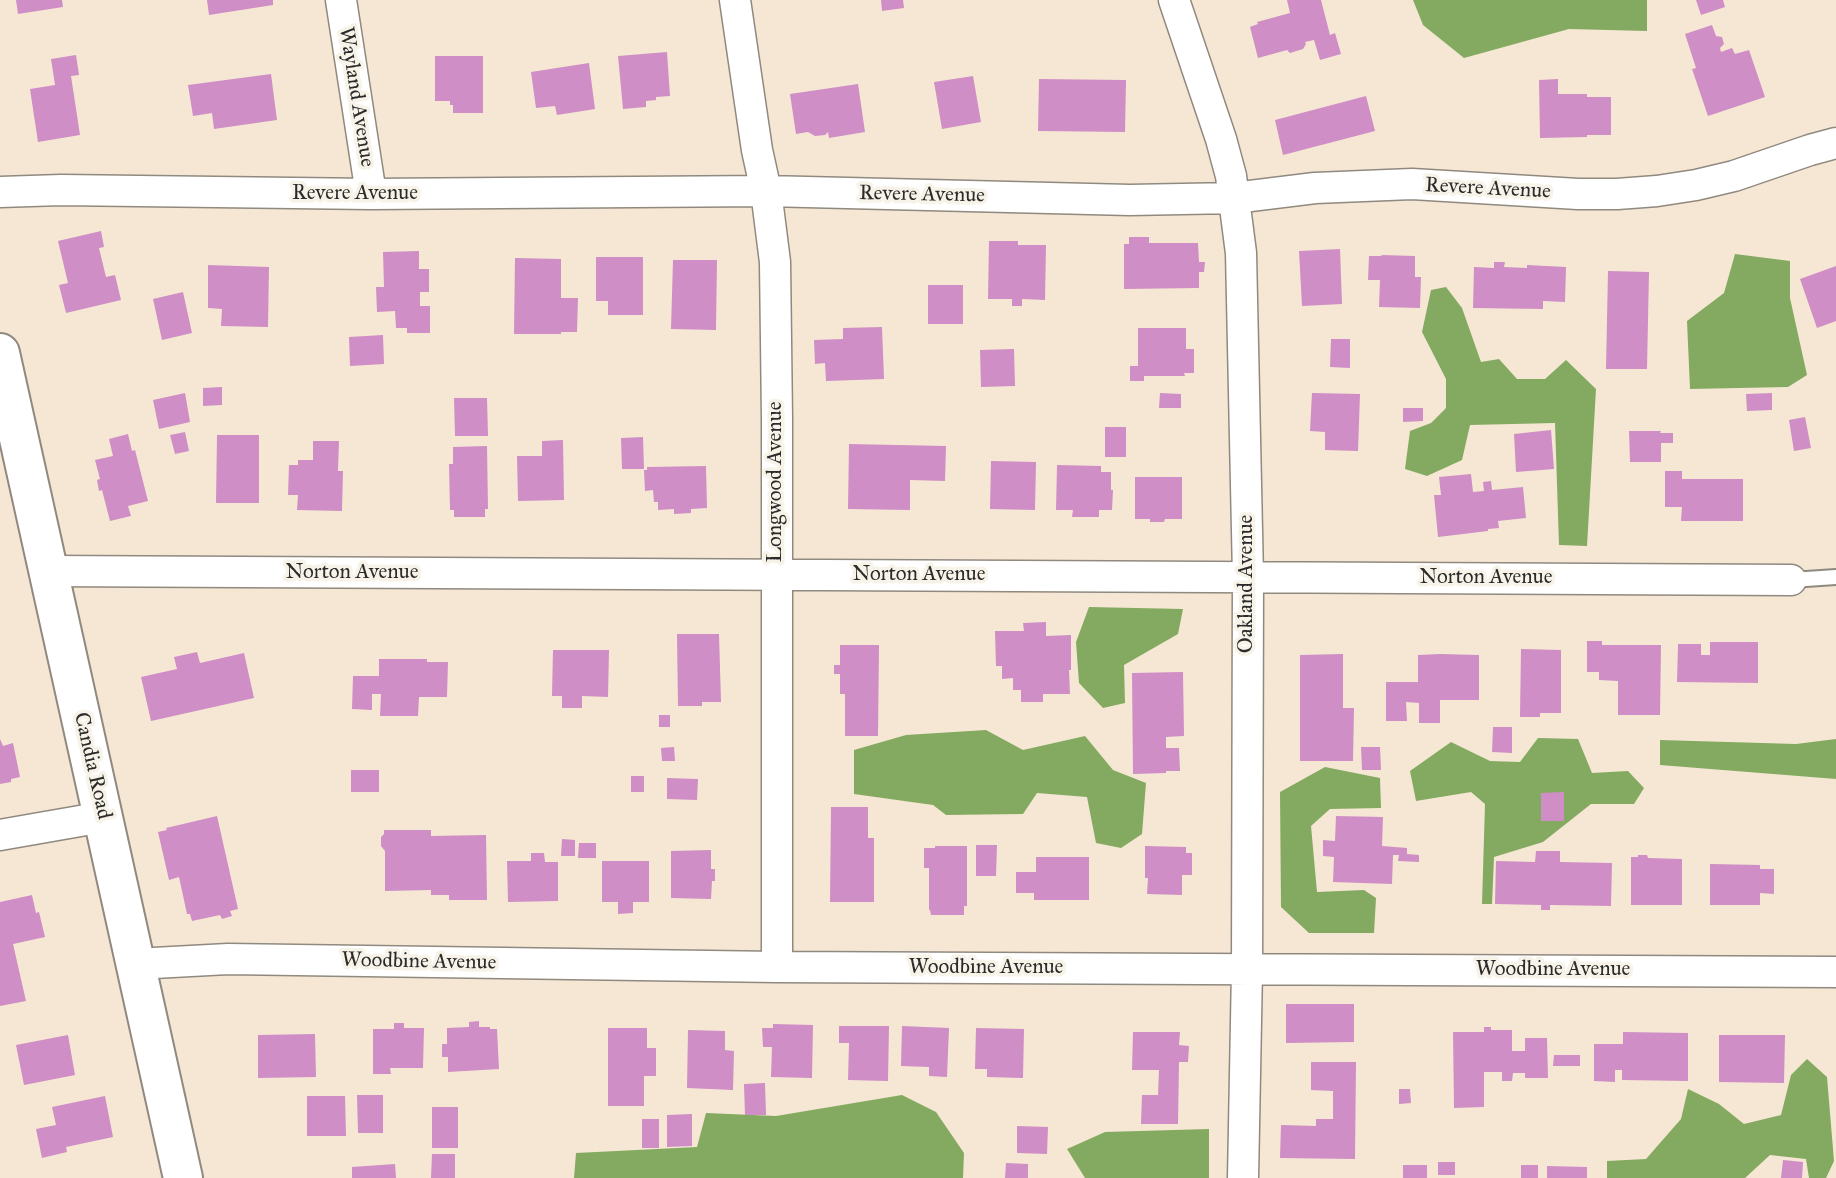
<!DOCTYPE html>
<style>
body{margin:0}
canvas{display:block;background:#f5e7d3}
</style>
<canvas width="1836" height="1178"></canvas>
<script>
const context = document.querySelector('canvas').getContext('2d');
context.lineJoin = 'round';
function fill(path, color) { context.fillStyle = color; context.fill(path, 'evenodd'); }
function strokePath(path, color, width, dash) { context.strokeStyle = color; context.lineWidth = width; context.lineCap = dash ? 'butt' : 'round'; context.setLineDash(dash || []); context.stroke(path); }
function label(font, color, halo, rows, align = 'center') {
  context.font = font + ' "IM FELL Great Primer",serif'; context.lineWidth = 7; context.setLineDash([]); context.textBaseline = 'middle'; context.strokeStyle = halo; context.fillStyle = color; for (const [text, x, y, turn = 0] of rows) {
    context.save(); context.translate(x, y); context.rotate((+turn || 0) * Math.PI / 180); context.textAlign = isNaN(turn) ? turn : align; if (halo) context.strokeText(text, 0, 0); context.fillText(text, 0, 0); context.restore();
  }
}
const forest = new Path2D(`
 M1413,0H1647V31L1569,29L1464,58L1423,25Z
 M1735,254L1790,261V298L1807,375L1788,387L1690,389L1687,321L1724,293Z
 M1446,287L1462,308L1481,362L1499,359L1517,379H1545L1566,360L1596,389L1587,546L1559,545L1555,423L1470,425L1462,460L1427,476L1405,469L1410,431L1431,423L1446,408V379L1422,332L1431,290Z
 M1089,607L1183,609L1178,634L1124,665L1125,703L1103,708L1079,683L1076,642Z
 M986,730L1023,750L1085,736L1113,770L1146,783L1142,834L1121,848L1096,843L1087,797L1037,793L1023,814L946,815L933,805L854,794V750L906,735Z
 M1538,738L1578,739L1592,773L1628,771L1644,788L1634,804H1591L1543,842L1494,857L1492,904H1482L1485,804L1471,792L1416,801L1410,771L1451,742L1490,761L1520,762Z
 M1836,739V779L1660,765V740L1796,744Z
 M1325,767L1380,778L1381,808L1330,809L1311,826L1317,892L1364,890L1376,898L1374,933H1309L1281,907L1280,792Z
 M1807,1059L1827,1077L1834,1161L1826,1178H1809L1806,1159L1770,1155L1745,1178H1607V1161L1646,1159L1681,1119L1688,1089L1719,1104L1744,1124L1781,1115L1791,1075Z
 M902,1095L936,1112L964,1153L963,1178H574L576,1153L697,1147L706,1113L776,1116Z
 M1209,1129V1178H1085L1067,1149L1105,1132Z`);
const building = new Path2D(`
 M16,0H62L63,7L18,14Z
 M207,0H273V5L209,15Z
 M881,0H903L904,8L882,11Z
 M1287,0H1321L1330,35L1335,33L1341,54L1320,60L1314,40L1305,42L1306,44L1303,49L1290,53L1287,50L1258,58L1250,27L1258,24L1257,22L1290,13Z
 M1696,0H1723L1725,7L1701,15Z
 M1712,25L1716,36L1722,37L1724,44L1720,48L1721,52L1732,48L1735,54L1749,50L1765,97L1708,116L1692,69L1696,68L1685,34Z
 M667,52L670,96L656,97V100L646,101V107L623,109L618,56Z
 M76,55L79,75L71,76L80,135L38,142L30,89L55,85L51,59Z
 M435,56H483V113H453V105H450V101H435Z
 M589,63L595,109L557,115L555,106L536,108L531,72Z
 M271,74L277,120L214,129L212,113L193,116L188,85Z
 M973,76L981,122L942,129L934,82Z
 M1039,79L1126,80L1125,132L1038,131Z
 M1558,79V94H1587V97H1611V135H1587V137L1540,138L1539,80Z
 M858,84L865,132L829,138L828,132L825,135L815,136L808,132L796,134L790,94Z
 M1366,96L1375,131L1283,155L1275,120Z
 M101,231L104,247L99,248L106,277L115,275L121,300L66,313L59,285L68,283L58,241Z
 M1129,237H1149V243H1198L1199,262H1205L1204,272H1199V288L1124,289V244H1129Z
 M989,241H1018V245H1046L1045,300L1022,299V306H1012V299H988Z
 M1340,249L1342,304L1302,306L1299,251Z
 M419,251V269H429V292H420V306H430V333H407V328H396L395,311L377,312L376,287H384L383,252Z
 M1381,255L1415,256V277H1421L1420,308L1379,307L1380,280H1368L1369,256H1382Z
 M596,257H643V315H608V301H596Z
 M515,258L561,259V298H578L577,332H561V334H514Z
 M673,260H717L716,330L671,329Z
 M1494,262H1505L1504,267L1527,268V265L1566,267L1565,302L1543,301V309L1473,308L1474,267L1494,268Z
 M208,265L269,267L268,327L221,326L222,309L208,308Z
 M1836,266V321L1817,328L1800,279Z
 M1608,271L1649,272L1647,369H1606Z
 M928,285H963V324H928Z
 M183,292L192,333L162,340L153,299Z
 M882,327L884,379L826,381L825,363L815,364L814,340L843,339V328Z
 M1138,328H1186V349H1194V373H1184L1185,376H1144V381H1130V366H1138Z
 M383,335L384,364L350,366L349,337Z
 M1331,339H1350V368L1330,367Z
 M1014,349L1015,386L981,387L980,350Z
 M222,387V405L203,406V388Z
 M185,393L190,422L159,429L153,400Z
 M1160,393L1181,394V408H1159Z
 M1312,393L1360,394L1358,451L1325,450V432L1310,431Z
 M1772,393V410L1747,411L1746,394Z
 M454,398H487L488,436H455Z
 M1403,408H1423V421L1403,422Z
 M1805,417L1811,448L1794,451L1789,420Z
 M1105,427H1126V457H1105Z
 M1551,430L1554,469L1516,472L1514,434Z
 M1629,431H1661L1660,433H1673V443H1661V462H1630Z
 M185,432L189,451L175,454L170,435Z
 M128,434L132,451L135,450L148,501L128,506L131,516L110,521L102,490L99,491L97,480L100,479L95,460L113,456L109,439Z
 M217,435H259V503H216Z
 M643,437L644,469H622L621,438Z
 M563,440L564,500L518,501L517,456H542V441Z
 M313,441H339L338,471H343L342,511L297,510L298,495H288L289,465H298V460H313Z
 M849,444L946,446L945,481L910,480V510L848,509Z
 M487,446L488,509H485V517H454V510H450L449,464H453V447Z
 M991,461L1036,462L1035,510L990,509Z
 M1057,465L1101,466V472H1111V490H1113L1112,510H1099V517H1072L1073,510H1056Z
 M706,466L707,508L691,509V513L674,514V509L658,510V502H654L653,490L645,491L644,470H647V467Z
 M1665,471H1682V479H1743V521H1681L1682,507H1665Z
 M1471,474L1473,492L1484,491L1483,482L1491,481L1492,490L1523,487L1526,518L1498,521L1499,528L1488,529V531L1438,537L1434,495H1441L1439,477Z
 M1135,477H1182V519H1165L1164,522H1150V519H1135Z
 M1046,622V636L1071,635V670H1069L1070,694H1043V702H1021V690H1013V678L1002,679V666H996L995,631H1024L1023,623Z
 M677,634H719L721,702H702V706H678Z
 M1587,641H1602V645H1661L1660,715H1618V681L1599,680V672H1587Z
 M1710,642H1758V683L1677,682L1678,644H1701V655H1710Z
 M840,645H879L878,736H845V694H840V674H834V665H840Z
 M1521,649L1561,650V713H1540V717H1520Z
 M553,650H609L608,697L582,696V708H562V696H552Z
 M197,652L200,663L244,653L254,698L151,721L141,677L177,669L174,657Z
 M1343,654V708H1354L1353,761H1300V655Z
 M1440,654L1479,655V700H1440V723H1419V703L1406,702L1407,721H1386V682H1418V655Z
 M379,659H427V662H448L447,697H419L418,716H380L381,694H372V710L352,709L353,676H379Z
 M1183,672L1184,736L1166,737V748H1179L1180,771H1166V773L1133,774L1132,673Z
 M659,715H670V727H659Z
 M1493,727H1512V753L1492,752Z
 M0,739L3,746L13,743L20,777L11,779V782L0,784Z
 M674,747L675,761H662L661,748Z
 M1361,747H1380L1381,770H1362Z
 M351,770H379V792H351Z
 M631,776H644V792H631Z
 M667,778L698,779L697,800L667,799Z
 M1564,792V821H1541V793Z
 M831,807H868V838H874V902H830Z
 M217,816L238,909L230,911L232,916L222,919L220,915L192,921L190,914H187L179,877L169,880L158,832L167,830L166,828Z
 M1336,816L1383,817L1382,846L1407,848V854L1419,855V862L1398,861L1399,855H1393L1392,884L1333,882L1334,857L1323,856V840L1335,841Z
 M384,830H431V836L486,835L487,900H449V895H431V890L385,891V851L381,846V837L384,834Z
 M562,839L575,840V856H561Z
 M579,843H596V858H578Z
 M976,845H997L996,876H976Z
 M935,846H967V906H964V915H931L930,910H929V868H924V848H935Z
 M1145,846L1186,847V853H1192V875H1182V895L1147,894L1148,878H1145Z
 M711,850V869H715V881H712L711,899L671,898V851Z
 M1536,851H1560V862L1612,863L1611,906L1550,905V910H1541V905L1495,904L1496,861L1535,862Z
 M531,853H544L545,862H558V901L508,902L507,861H531Z
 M1638,855H1647L1648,858L1682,859V905H1631V857H1638Z
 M1036,857H1089V900H1034V893H1016V872H1036Z
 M602,861H649V902H633V913L618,914V902H602Z
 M1710,864L1760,865V869H1774V894L1760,893V905H1710Z
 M32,895L36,913L39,912L45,937L13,944L26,1001L0,1006V902Z
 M1286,1004H1354V1042L1286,1043Z
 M479,1021V1027H490V1029H497L499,1069L448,1072V1057H442V1044H447V1028L469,1027V1022Z
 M394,1023H404V1028H424L423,1068H390L391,1074H373V1029H394Z
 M773,1024L813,1025L812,1078L771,1077L772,1047H763L762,1028H773Z
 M839,1026H889L888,1081L848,1080L849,1043H839Z
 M902,1026L949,1028L947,1077L929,1076V1067L901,1066Z
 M1484,1027H1491V1030H1512V1051H1525V1038H1547L1548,1078H1525V1073H1513L1512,1081H1502V1072H1484V1107L1454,1108L1453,1032H1484Z
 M608,1028H647V1048H656V1076H644V1106H608Z
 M976,1028L1024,1029L1023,1078L987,1077V1069H975Z
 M688,1030L725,1031V1050L734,1051L733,1090L687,1088Z
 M1133,1032H1180L1179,1045L1189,1046L1188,1062H1179L1178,1124H1141L1142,1095H1158L1159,1070H1132Z
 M1623,1032L1688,1033V1081L1622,1080V1070H1615V1082L1594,1081V1044H1623Z
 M315,1034L316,1077L258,1078V1035Z
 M68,1035L75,1075L24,1085L16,1045Z
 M1719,1035H1785L1784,1083L1719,1082Z
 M1554,1055H1580V1066H1553Z
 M1311,1062H1356L1355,1159L1280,1158L1281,1125L1316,1126V1119H1333V1091L1311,1090Z
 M765,1083L766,1115H745L744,1084Z
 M1399,1089H1410L1411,1103L1399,1104Z
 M357,1095H383V1133H358Z
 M105,1096L113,1137L66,1147L67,1152L42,1158L36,1129L56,1125L52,1107Z
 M307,1096H345L346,1136H307Z
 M432,1107H458V1148H432Z
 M692,1114V1146L667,1147V1115Z
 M642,1119H659V1148H642Z
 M1017,1126L1048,1127L1047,1154L1017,1153Z
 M432,1154H455V1178H431Z
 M1783,1160L1803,1162L1802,1178H1781Z
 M1438,1162H1455V1175H1438Z
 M1006,1163L1028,1164V1178H1005Z
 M395,1164L396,1178H352V1167Z
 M1403,1165H1427V1178H1403Z
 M1521,1165H1538V1178H1521Z
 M1547,1166L1587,1167V1178H1547Z`);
const lane = new Path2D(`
 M1791,580L1836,577`);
const street = new Path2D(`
 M341,0L371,194
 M735,0L757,150L766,191L775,262L777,420V967
 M1174,0L1221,139L1231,176L1241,253L1248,577L1247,969L1243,1178
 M0,192L61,190L371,194L766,191L1130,200L1234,198L1315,188L1412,184L1578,194H1617L1657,191L1696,185L1734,176L1810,150L1836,143
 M48,571L1791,580
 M0,835L103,817
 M135,964L228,959L777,967L1836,972`);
const secondary = new Path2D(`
 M0,353L183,1178`);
const streetNames = [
 ["Wayland Avenue",356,97,81],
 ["Revere Avenue",1488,189,3],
 ["Revere Avenue",355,194],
 ["Revere Avenue",922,195,1],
 ["Longwood Avenue",776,482,-90],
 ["Norton Avenue",352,573],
 ["Norton Avenue",919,575],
 ["Norton Avenue",1486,578],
 ["Oakland Avenue",1247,584,-90],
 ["Candia Road",92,766,77],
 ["Woodbine Avenue",419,962,1],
 ["Woodbine Avenue",986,968],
 ["Woodbine Avenue",1553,970]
];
fill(forest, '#84aa61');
fill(building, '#cf8ec6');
strokePath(lane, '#90897f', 18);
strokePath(street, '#90897f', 33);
strokePath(secondary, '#90897f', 42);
strokePath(lane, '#fff', 14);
strokePath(street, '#fff', 30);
strokePath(secondary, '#fff', 38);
label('21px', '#2b2b2b', '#f7f3e8', streetNames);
</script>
